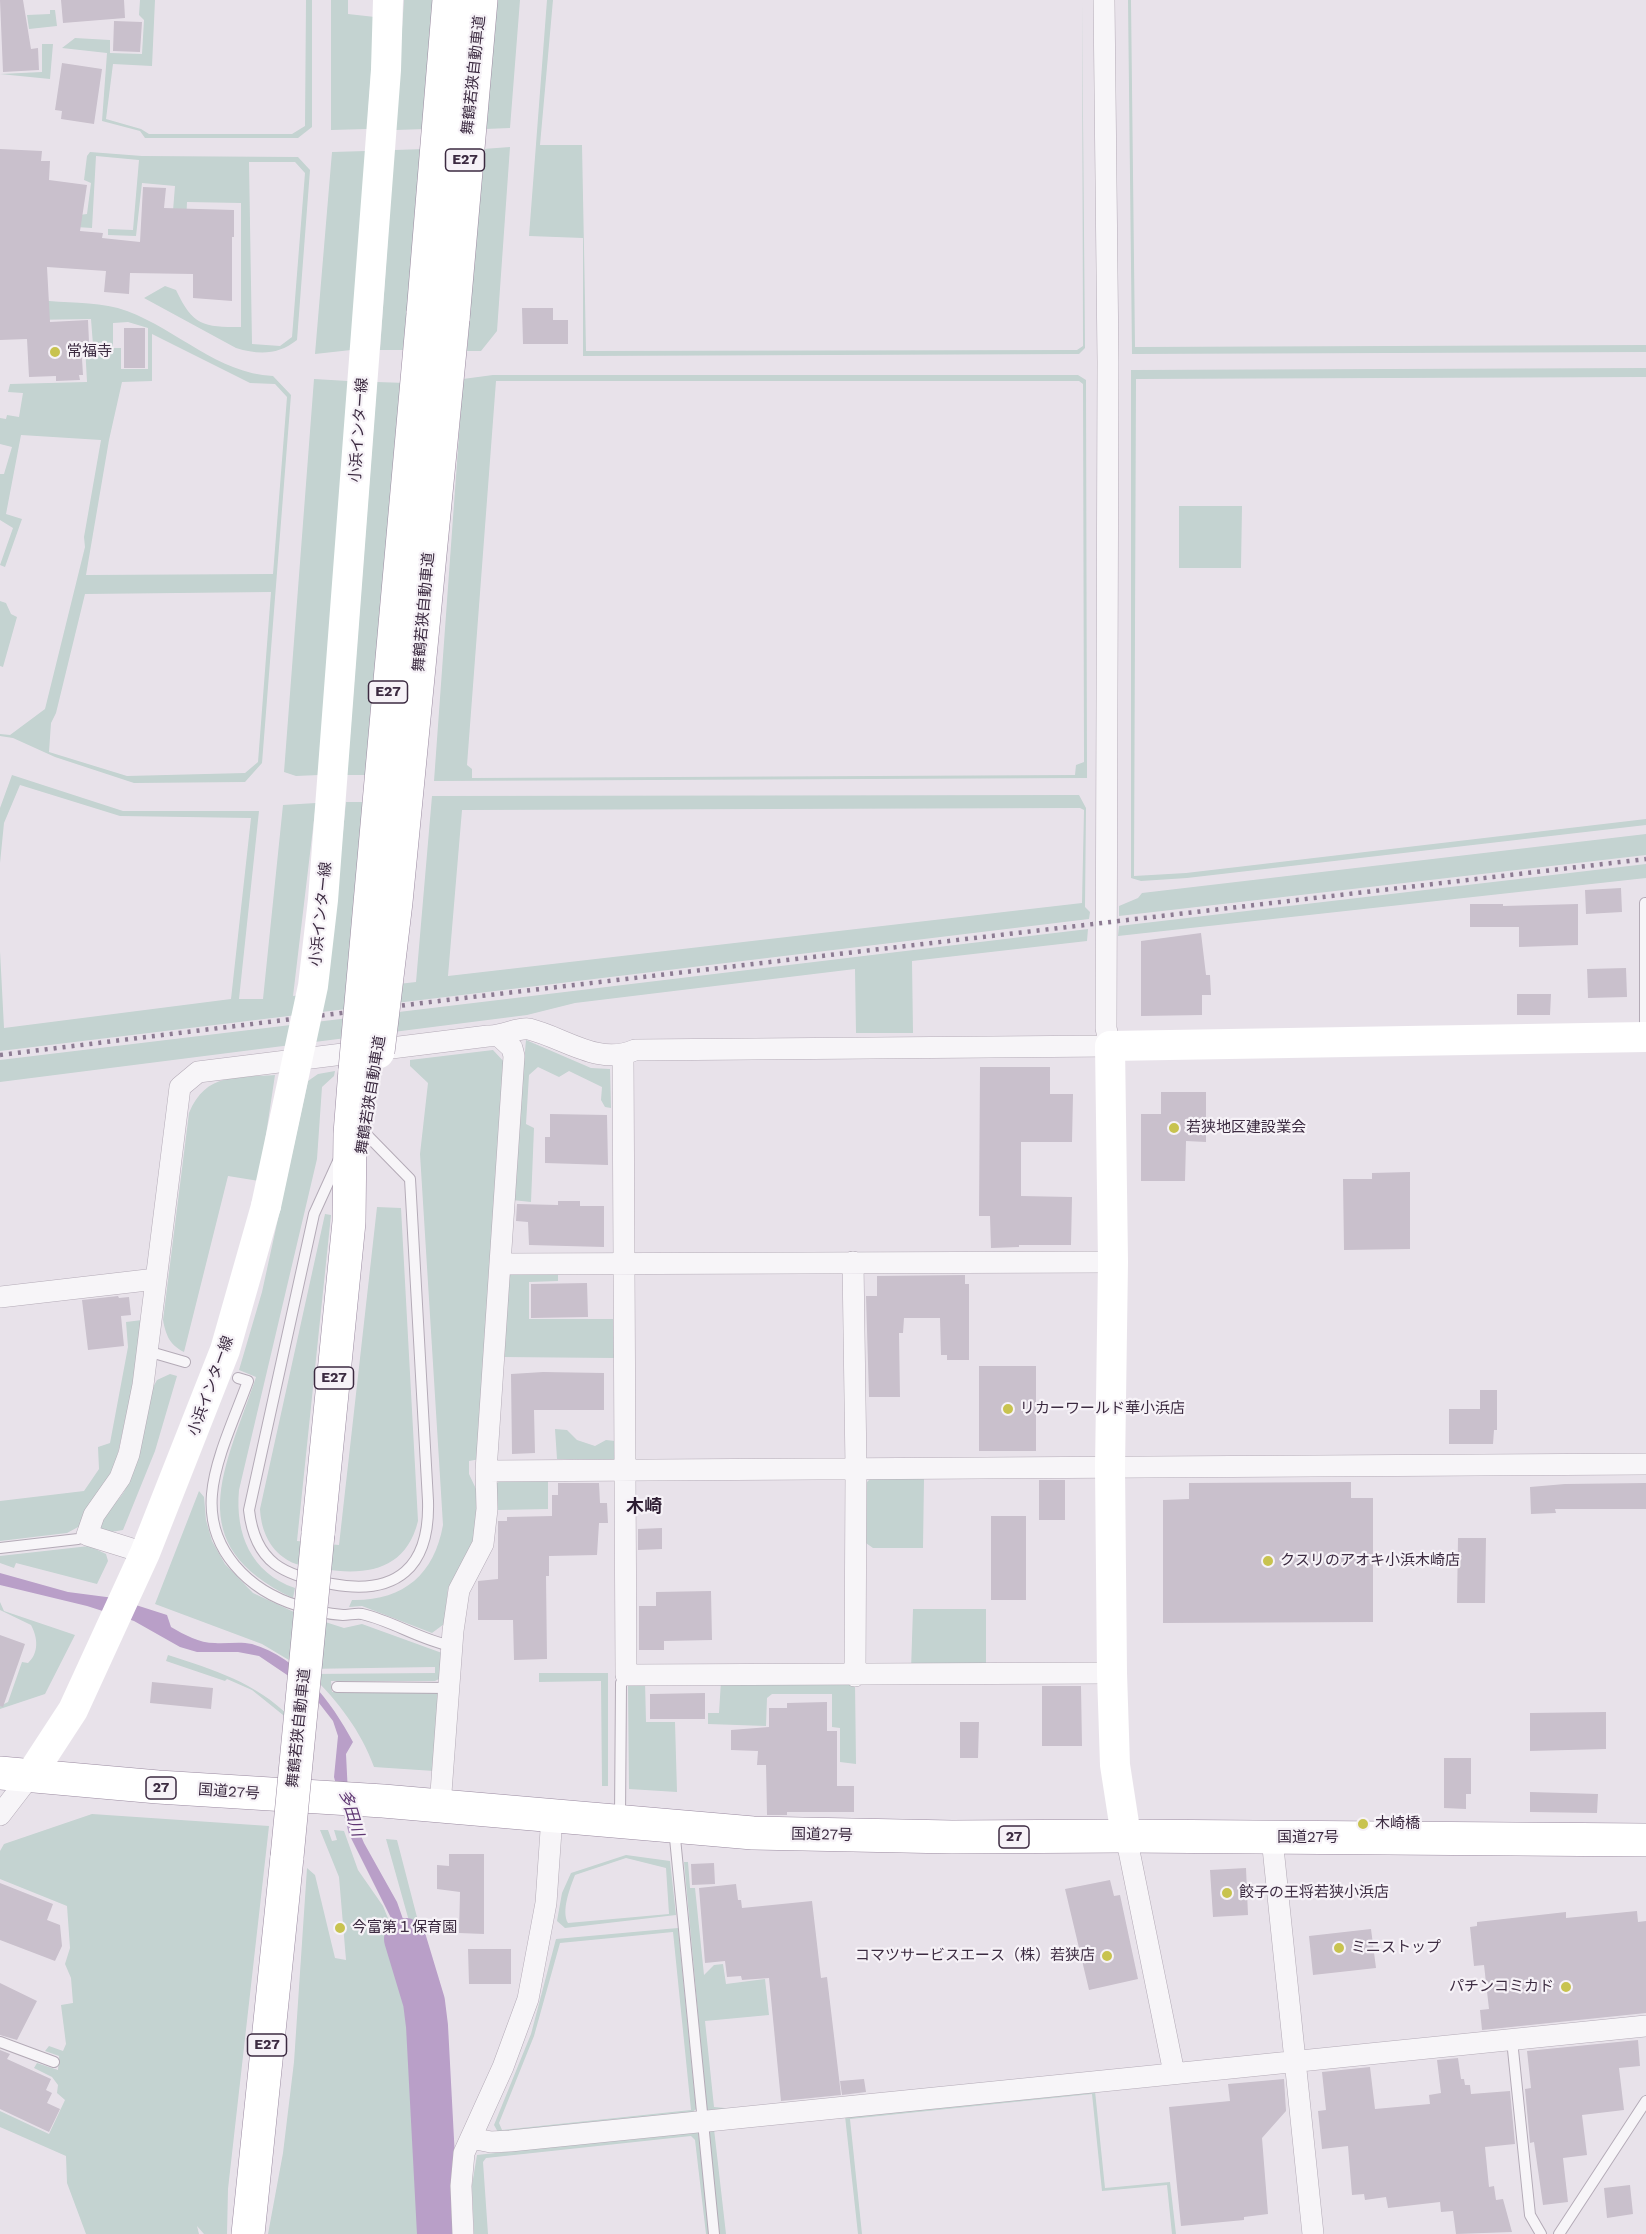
<!DOCTYPE html>
<meta charset="utf-8">
<style>
body{margin:0}
canvas{display:block;background:#e8e2ea}
</style>
<canvas width="1646" height="2234"></canvas>
<script>
const context = document.querySelector('canvas').getContext('2d');
context.lineJoin = 'round';
function fill(path, color) { context.fillStyle = color; context.fill(path, 'evenodd'); }
function strokePath(path, color, width, dash) { context.strokeStyle = color; context.lineWidth = width; context.lineCap = dash ? 'butt' : 'round'; context.setLineDash(dash || []); context.stroke(path); }
function label(font, color, halo, rows, align = 'center') {
  context.font = font + ' "Work Sans","Noto Sans JP",sans-serif'; context.lineWidth = 4.5; context.setLineDash([]); context.textBaseline = 'middle'; context.strokeStyle = halo; context.fillStyle = color; for (const [text, x, y, turn = 0] of rows) {
    context.save(); context.translate(x, y); context.rotate((+turn || 0) * Math.PI / 180); context.textAlign = isNaN(turn) ? turn : align; if (halo) context.strokeText(text, 0, 0); context.fillText(text, 0, 0); context.restore();
  }
}
const green = new Path2D(`
 M140,0H155L152,66L113,64L106,119L141,129L149,134H292L305,126L306,0H312V127L298,138H145L140,131L102,121L107,53L62,48L75,38L110,40V53L142,54L144,20L139,15Z
 M331,0H348V14L375,17L367,129L331,130Z
 M404,0H436L426,129L395,130Z
 M497,0H520L510,128L485,129Z
 M547,0H553L540,145H582L586,351L1077,350L1083,346L1082,0L1085,348L1079,354L583,356V238L529,236Z
 M1128,0H1131L1135,347L1646,345V352L1132,354Z
 M50,10H55L57,26L29,29L27,15L50,14Z
 M42,44H53L50,79L0,74L42,72Z
 M510,147L497,331L481,351H467L483,149Z
 M426,149L409,350H380L394,150Z
 M366,151L351,350L315,354L332,152Z
 M90,152L142,156L298,157L310,170L297,340C278,355 259,355 236,348L144,298L165,286L176,290C193,326 203,327 241,327V203L187,202L186,223H172L175,186L142,183L136,236L108,235V229L133,230L139,160L96,156L92,228L76,227L79,215L87,214L91,183L84,180L87,156ZM249,162H295L305,173L292,337L280,346L252,344Z
 M49,301C75,303 103,302 127,311C178,330 217,373 273,376L291,395L262,763L245,782L134,783L55,757L13,738L0,736V734L10,735L45,709L85,547L84,537L101,440L21,435L6,514L22,519L5,567L0,565L13,528L0,520V474H4L12,447L0,444V418L6,419L7,415L19,417L23,393L8,392L10,384L87,382L85,345H93L91,319L29,320V302ZM128,322L148,328V369H121V348H113V323ZM152,334L250,383L275,384L287,397L273,574L86,575L109,440L122,382L152,381ZM271,592L258,762L245,773L127,776L49,752L51,723L56,713L85,594Z
 M1646,368V377L1136,379L1134,876L1186,873L1646,819V825L1187,878L1141,881L1131,878V370Z
 M493,375H1078L1086,380L1087,778L434,781L463,379ZM496,381H1079L1083,384L1084,762L1076,765L1075,775L472,778V769L467,765Z
 M314,379L348,381L319,775L296,776L284,772Z
 M377,382L406,383L373,775H347Z
 M1179,506H1242L1241,568H1179Z
 M0,601L6,603L11,614L17,617L3,667L0,666Z
 M12,775L123,811H259L239,999H263L283,805L316,803L293,996L327,991L346,802H370L354,989L416,982L432,796L1079,795L1086,808L1085,907L1090,912L1089,919L0,1051V951L4,1028L231,999L251,818L120,816L20,785L4,823L0,863V808ZM1080,808L1084,810L1082,903L448,976L462,810Z
 M1646,834V855L1119,916V906L1138,898L1142,893Z
 M1646,864V878L1118,936L1119,926Z
 M1088,929L1087,941L912,961L913,1033H856L855,969L575,1003L527,1015L0,1082V1060Z
 M526,1040L591,1068L610,1069L611,1108L605,1107L601,1100L602,1087L569,1071L559,1077L538,1067L529,1075L526,1124L534,1128L531,1202L512,1200Z
 M493,1050L506,1064L480,1459L469,1461V1474L476,1489L480,1518L476,1543L448,1588L444,1624L432,1633L362,1606L349,1607L352,1600C403,1601 434,1575 443,1525L420,1154L428,1083L410,1066V1060Z
 M335,1071L334,1076L322,1087L317,1159L239,1490C235,1534 251,1573 295,1588L293,1598C179,1544 225,1470 256,1377L239,1370L262,1292L308,1081L318,1074Z
 M275,1075L259,1181L228,1176L184,1352C170,1345 166,1336 163,1320L189,1113C206,1072 237,1078 275,1075Z
 M377,1207L401,1208L418,1521C406,1570 367,1576 323,1569C309,1567 294,1566 283,1557C267,1545 261,1527 260,1509L325,1214L331,1215L297,1541L339,1545Z
 M558,1272V1281L529,1282V1319H613L614,1358L502,1357L507,1274Z
 M142,1320L134,1380L113,1475L80,1526L67,1533L0,1541V1501L84,1491L99,1469L98,1447L110,1443L128,1347L126,1322Z
 M170,1374L177,1376L155,1451L123,1530L111,1532L99,1529C101,1514 118,1503 125,1490C142,1461 145,1421 152,1389L157,1380Z
 M555,1429L567,1430L577,1440L595,1446L606,1440L615,1441V1460L557,1459Z
 M548,1479V1509L497,1510V1483L502,1480Z
 M870,1479H924L923,1548H873L863,1541L864,1485Z
 M199,1491L204,1497L206,1520L212,1541L225,1564L253,1593L294,1612L344,1628L362,1624L442,1653L439,1679L435,1681H331L332,1692L440,1693L434,1771L374,1767C361,1731 338,1701 310,1674L435,1673V1667L304,1669L262,1644L155,1604Z
 M89,1546L106,1554L108,1561L97,1584L16,1563L14,1568L0,1563V1556Z
 M0,1602L4,1611L75,1635L45,1694L0,1709V1706L8,1702L22,1662L28,1663C39,1653 38,1638 31,1625L0,1610Z
 M913,1609H986V1669L911,1670Z
 M168,1655C214,1670 255,1682 290,1717L288,1719L252,1690L227,1679L225,1681L166,1661Z
 M539,1673H608V1786H602L601,1681L539,1682Z
 M632,1681H645L646,1722H675L677,1792L629,1789L628,1686Z
 M721,1681L855,1682L856,1764L840,1762V1728L832,1727V1694H772L767,1698L766,1726L708,1724V1713H719Z
 M92,1814L269,1826L228,2189L227,2234H204L197,2226L199,2234H86L67,2183L66,2156L0,2127V2111L49,2134L65,2100L57,2093L58,2085L52,2077L34,2068L37,2063L58,2070L59,2056L45,2051L49,2046L63,2051L66,2044L61,2005L73,2003L71,1978L65,1964L70,1948L67,1906L0,1879V1851L4,1844Z
 M320,1830H328L332,1841L337,1840L334,1830L344,1831L358,1870L383,1906L394,1933L408,1956L419,1992L423,2022L435,2234H268L283,2153L294,2062L307,1868L315,1875L335,1958L346,1960L339,1877Z
 M386,1839L397,1840L439,2002L452,2234H445L434,2023L430,1996Z
 M626,1855L670,1861L676,1915L565,1928L557,1921L562,1893L571,1873ZM626,1858L666,1868L669,1914L568,1923C561,1911 570,1888 575,1875Z
 M684,1862H688L690,1888H695L704,1975L714,1965L723,1964L726,1984L765,1979L769,2015L705,2021L714,2107L735,2109L707,2110Z
 M678,1928L696,2109L692,2113L499,2134L494,2125L531,2034L556,1939ZM673,1932L691,2110L502,2130L499,2123L534,2036L560,1943Z
 M1095,2091L1105,2188L1170,2182L1176,2234H1172L1167,2185L1102,2191L1092,2094L850,2119L862,2234H858L845,2116Z
 M714,2129L726,2234H719L708,2132Z
 M698,2131L710,2234H706L695,2140L691,2136L486,2158L483,2162L488,2234H474L472,2185L477,2155Z`);
const water = new Path2D(`
 M0,1573L68,1592L114,1598L167,1615L171,1627C185,1635 199,1643 215,1643C227,1644 239,1641 252,1644C299,1658 331,1701 353,1742L346,1754L348,1794L354,1819L364,1843L397,1902L430,1996L419,1992L408,1956L397,1930L349,1834L334,1777L338,1736L333,1721L319,1703L293,1679L259,1656L238,1652H197L180,1647L134,1621L87,1606L0,1585Z`);
const river = new Path2D(`
 M405,1939L424,2002L427,2026L438,2234`);
const building = new Path2D(`
 M0,0H23L31,49L38,48L39,70L3,72Z
 M61,0H124L125,18L63,23Z
 M114,21L142,22L140,52L113,51Z
 M62,63L102,69L94,124L61,119L62,111L55,110Z
 M0,149L42,151L41,161H50L49,180L87,185L80,231L103,233L102,238L140,242L143,187L166,188L164,208L234,210V237H232V301L193,298V274L130,273L129,294L104,292L106,271L47,267L50,322L88,320L89,342H81L83,375H79L80,380L56,381V376L29,377L27,339L0,340Z
 M522,308H553V320H568V344H523Z
 M124,328H145V368H124Z
 M1621,888L1622,912L1586,914L1585,890Z
 M1470,904H1503V906L1578,904V945L1519,947V927H1470Z
 M1201,933L1206,975H1210L1211,995H1202V1015L1141,1016V941Z
 M1626,968L1627,997L1588,998L1587,969Z
 M1517,994H1551L1550,1015H1517Z
 M980,1067H1050V1094H1073L1072,1142H1021V1196L1072,1197L1071,1245H1019V1247L991,1248L990,1216H979Z
 M1161,1092H1206V1142L1186,1141L1185,1181H1141V1114H1161Z
 M550,1114L607,1115L608,1165L545,1163V1137H550Z
 M1410,1172V1249L1344,1250L1343,1179H1372V1173Z
 M558,1201H580V1206H604V1247L529,1245L528,1222L516,1221L517,1204L558,1205Z
 M965,1275V1284H969V1360H947V1355H941L940,1318H904L903,1333H899L900,1397H869L866,1296H877V1276Z
 M587,1283L588,1317L531,1318V1284Z
 M118,1296L119,1298L129,1297L131,1315L121,1316L124,1346L88,1350L82,1300Z
 M979,1366H1036V1451H979Z
 M543,1372L604,1373V1410H534L535,1453L512,1454L511,1374Z
 M1480,1390H1497V1430H1494L1493,1444H1449V1409H1480Z
 M1039,1480H1065V1520H1039Z
 M1351,1482V1498H1373V1622L1163,1623V1500L1189,1499V1483Z
 M558,1483H599L600,1503H607L608,1523H599L597,1555L549,1556V1576H546L547,1659L514,1660L513,1620H478V1581L498,1579V1521H507V1517L552,1516V1495H558Z
 M1646,1483V1509H1555L1556,1513L1531,1514L1530,1487L1565,1484Z
 M991,1516H1026V1600H991Z
 M662,1528V1549L638,1550V1529Z
 M1458,1538H1486L1485,1603H1457Z
 M711,1591L712,1640L664,1641V1650H639V1606H656V1592Z
 M0,1635L25,1644L3,1707L0,1706Z
 M152,1682L213,1688L211,1709L150,1703Z
 M1042,1686H1081L1082,1746H1042Z
 M705,1693V1719H650V1694Z
 M827,1702V1731H837V1786H854V1812H787V1815H767L766,1765H757L758,1751L731,1750V1730L769,1727V1708H787V1703Z
 M1606,1712V1749L1530,1751V1713Z
 M960,1722H979L978,1758H960Z
 M1444,1758H1471V1794H1466V1809L1444,1808Z
 M1530,1792L1598,1794L1597,1813L1530,1812Z
 M449,1854H484V1934L459,1933L460,1892L437,1889V1865L449,1866Z
 M714,1863L715,1884L692,1885L691,1864Z
 M1246,1868L1248,1915L1213,1917L1210,1870Z
 M1110,1880L1114,1896L1120,1895L1138,1979L1089,1990L1065,1889Z
 M0,1883L53,1904L47,1920L60,1925L62,1946L55,1961L0,1940Z
 M736,1884L738,1900H741L742,1908L812,1901L821,1978L827,1977L841,2095L781,2101L769,1978L742,1980L741,1976L727,1977L725,1961L705,1963L699,1888Z
 M1637,1911L1638,1922L1646,1921V2013L1482,2030L1480,2010L1489,2009L1484,1965L1474,1966L1470,1927L1477,1926V1922L1566,1912V1918Z
 M1371,1929L1376,1968L1313,1975L1309,1936Z
 M468,1949H511V1984H469Z
 M0,1983L37,2001L17,2040L0,2035Z
 M1638,2040L1640,2066L1619,2068L1624,2110L1582,2115L1587,2155L1563,2158L1568,2202L1543,2205L1534,2142L1530,2143L1525,2089L1531,2088L1527,2051Z
 M0,2050L10,2054L7,2059L51,2079L46,2090L52,2093L47,2103L60,2109L49,2132L0,2109Z
 M1458,2058L1461,2079H1464L1465,2085H1470L1471,2094L1510,2091L1515,2144L1485,2147L1489,2187L1494,2186L1496,2200L1503,2199L1512,2232L1456,2234L1453,2211L1441,2212L1440,2202L1388,2208L1386,2197L1365,2200L1364,2194L1352,2195L1348,2146L1322,2149L1318,2111L1326,2110L1322,2072L1370,2067L1375,2109L1430,2104L1429,2095L1441,2093L1437,2060Z
 M864,2079L866,2092L842,2095L840,2081Z
 M1284,2079L1286,2111L1262,2138L1268,2214L1244,2217V2220L1181,2226L1169,2107L1230,2101L1228,2084Z
 M1630,2185L1633,2214L1607,2218L1604,2188Z`);
const lane = new Path2D(`
 M1645,1034V903
 M339,1159L314,1214L249,1510C255,1563 284,1576 332,1584C397,1596 430,1567 428,1501L410,1179L366,1134
 M147,1351L185,1362
 M238,1378L248,1381C236,1415 215,1458 212,1494C207,1550 249,1591 299,1606C313,1611 328,1614 343,1615C349,1615 356,1613 362,1614C393,1621 420,1640 452,1646
 M0,1548L78,1539L87,1535
 M337,1687L449,1688
 M620,1817L621,1683L626,1675
 M674,1828L714,2234
 M1512,2040L1530,2215L1541,2234
 M0,2042L54,2062
 M1559,2234L1646,2101`);
const street = new Path2D(`
 M500,1037L512,1048L514,1056L486,1471L1646,1464
 M623,1055L626,1675L1112,1673
 M853,1262L856,1468L855,1676
 M500,1264L1113,1262
 M0,1297L156,1279
 M145,1553L87,1535L94,1515L120,1478L129,1454L143,1385L180,1087L198,1072L488,1036C502,1037 518,1027 529,1029C565,1038 598,1066 635,1050L1110,1046L1106,1028L1108,362L1104,0
 M440,1806L453,1631L459,1590L483,1544L487,1509L486,1471
 M0,1815L30,1776
 M1126,1836L1174,2073
 M1272,1838L1313,2234
 M471,2138L491,2142L510,2141L1646,2026
 M463,2234L461,2186L464,2153L503,2067L528,1999L546,1903L552,1816`);
const secondary = new Path2D(`
 M30,1776L73,1710L145,1553L225,1350L266,1206
 M1126,1836L1115,1765L1112,1673L1110,1468L1113,1262L1110,1046L1646,1037`);
const highway = new Path2D(`
 M423,314L449,0
 M453,319L481,0
 M318,1534L349,1222L350,1134L355,1070
 M0,1773L158,1787L383,1801L753,1833L952,1837L1126,1836L1646,1840
 M248,2234L287,1857`);
const rail = new Path2D(`
 M0,1055L447,1000L1646,859`);
const secondaryBridge = new Path2D(`
 M266,1206L313,986L323,900L386,70L388,0`);
const highwayBridge = new Path2D(`
 M378,1052L396,902L453,319
 M355,1070L423,314
 M287,1857L318,1534`);
const markers = [
 [55,352,6,"#c8c34f"],
 [1174,1128,6,"#c8c34f"],
 [1008,1409,6,"#c8c34f"],
 [1268,1561,6,"#c8c34f"],
 [1363,1824,6,"#c8c34f"],
 [1227,1893,6,"#c8c34f"],
 [340,1928,6,"#c8c34f"],
 [1339,1948,6,"#c8c34f"],
 [1107,1956,6,"#c8c34f"],
 [1566,1987,6,"#c8c34f"]
];
const shields = [
 [465,160,39],
 [388,692,39],
 [334,1378,39],
 [161,1788,30],
 [1014,1837,30],
 [267,2045,39]
];
const shieldNames = [
 ["E27",465,160],
 ["E27",388,692],
 ["E27",334,1378],
 ["27",161,1788],
 ["27",1014,1837],
 ["E27",267,2045]
];
const streetNames = [
 ["舞鶴若狭自動車道",474,75,-84],
 ["小浜インター線",359,430,-86],
 ["舞鶴若狭自動車道",424,612,-85],
 ["小浜インター線",321,914,-84],
 ["舞鶴若狭自動車道",371,1095,-81],
 ["小浜インター線",211,1386,-70],
 ["舞鶴若狭自動車道",299,1728,-84],
 ["国道27号",229,1792,4],
 ["国道27号",822,1835,1],
 ["国道27号",1308,1838]
];
const poiNames = [
 ["常福寺",67,352],
 ["若狭地区建設業会",1186,1128],
 ["リカーワールド華小浜店",1020,1409],
 ["クスリのアオキ小浜木崎店",1280,1561],
 ["木崎橋",1375,1824],
 ["餃子の王将若狭小浜店",1239,1893],
 ["今富第１保育園",352,1928],
 ["ミニストップ",1351,1948],
 ["コマツサービスエース（株）若狭店",1095,1956,"right"],
 ["パチンコミカド",1554,1987,"right"]
];
const waterNames = [
 ["多田川",351,1813,73]
];
const quarterNames = [
 ["木崎",644,1507]
];
fill(green, '#c4d3d1');
fill(water, '#b99fc8');
strokePath(river, '#b99fc8', 42);
fill(building, '#c9c0cc');
strokePath(lane, '#b4abb7', 12);
strokePath(street, '#b4abb7', 22);
strokePath(highway, '#9a8aa0', 34);
strokePath(lane, '#f7f5f8', 10);
strokePath(street, '#f7f5f8', 21);
strokePath(secondary, '#fff', 30);
strokePath(highway, '#fff', 33);
strokePath(rail, '#8d7c93', 4.5, [3, 6]);
strokePath(highwayBridge, '#9a8aa0', 34, []);
strokePath(secondaryBridge, '#fff', 30);
strokePath(highwayBridge, '#fff', 33);
for (const [x, y, r, color] of markers) { const dot = new Path2D(); dot.arc(x, y, r, 0, 2 * Math.PI); context.fillStyle = color; context.fill(dot); strokePath(dot, '#f6f2f7', 2); }
for (const [x, y, w] of shields) { const box = new Path2D(); box.roundRect(x - w / 2, y - 11, w, 22, 4.5); context.fillStyle = '#f6f2f7'; context.fill(box); strokePath(box, '#3c2b41', 1.5); }
label('bold 14px', '#3c2b41', null, shieldNames);
label('15px', '#3c2b41', '#f6f2f7', streetNames);
label('15px', '#3c2b41', '#f6f2f7', poiNames, 'left');
label('italic 16px', '#5f3773', '#f6f2f7', waterNames);
label('bold 18px', '#2d1d32', '#f6f2f7', quarterNames);
</script>
